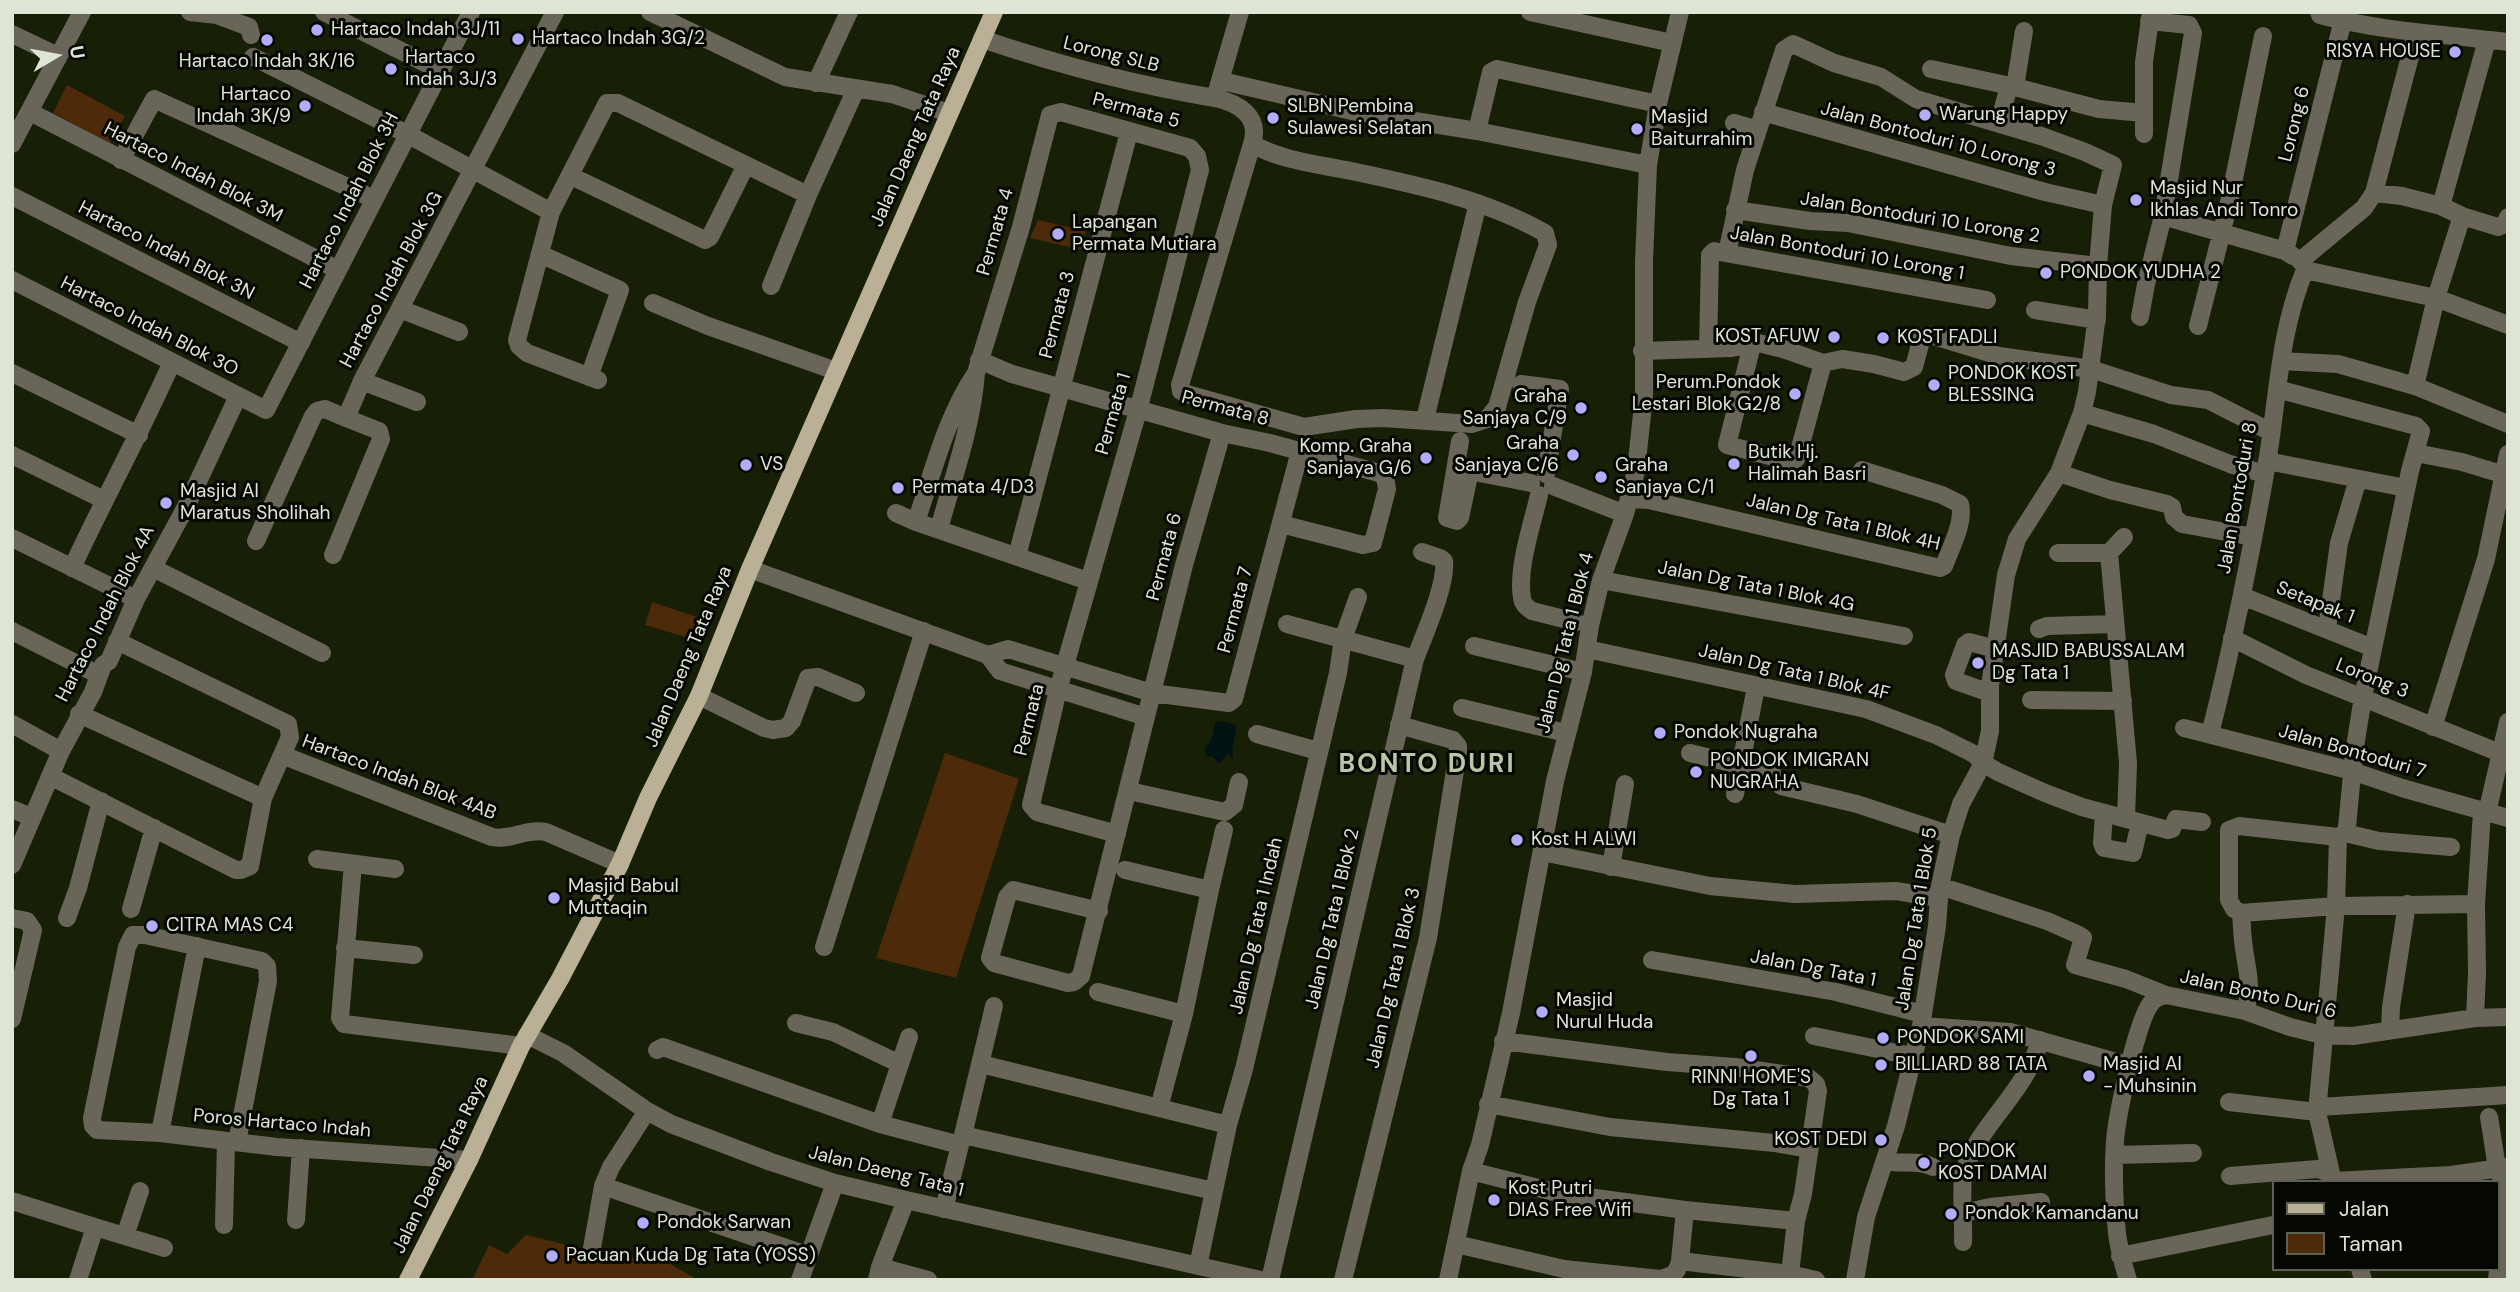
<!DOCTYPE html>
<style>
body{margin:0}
#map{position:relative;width:2520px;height:1292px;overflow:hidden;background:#171f07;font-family:"DM Sans",sans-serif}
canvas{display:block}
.frame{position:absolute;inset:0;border:14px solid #dfe5d5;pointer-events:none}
.legend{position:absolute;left:2272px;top:1180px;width:228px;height:91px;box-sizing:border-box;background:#050802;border:2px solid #5c6056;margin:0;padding:9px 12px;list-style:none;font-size:21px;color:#dfe5d5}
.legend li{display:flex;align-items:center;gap:14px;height:35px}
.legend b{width:35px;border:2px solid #5c6056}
.north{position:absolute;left:21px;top:21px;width:70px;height:70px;-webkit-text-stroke:5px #050802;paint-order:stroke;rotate:80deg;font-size:19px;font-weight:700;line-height:28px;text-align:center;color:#dfe5d5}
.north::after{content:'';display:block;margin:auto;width:24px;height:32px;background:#dfe5d5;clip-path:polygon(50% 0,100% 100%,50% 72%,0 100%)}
</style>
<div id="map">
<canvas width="2520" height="1292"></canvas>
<div class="frame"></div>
<ul class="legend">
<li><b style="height:9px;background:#b9b096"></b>Jalan</li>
<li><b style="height:19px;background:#4c2a0a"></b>Taman</li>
</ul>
<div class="north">U</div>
</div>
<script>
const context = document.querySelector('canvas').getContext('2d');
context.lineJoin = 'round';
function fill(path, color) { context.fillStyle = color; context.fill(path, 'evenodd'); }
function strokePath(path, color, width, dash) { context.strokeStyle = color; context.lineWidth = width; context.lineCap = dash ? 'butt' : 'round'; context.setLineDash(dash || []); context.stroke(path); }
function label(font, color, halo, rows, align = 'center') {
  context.font = font + ' "DM Sans",sans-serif'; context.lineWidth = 6; context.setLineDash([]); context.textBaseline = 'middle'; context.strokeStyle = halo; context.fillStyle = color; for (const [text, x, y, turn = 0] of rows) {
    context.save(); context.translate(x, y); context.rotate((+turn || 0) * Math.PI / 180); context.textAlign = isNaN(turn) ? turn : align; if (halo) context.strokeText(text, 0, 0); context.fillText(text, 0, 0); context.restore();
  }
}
const green = new Path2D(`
 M67,85L125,116L110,143L53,113Z
 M1038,220L1085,231L1083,250L1030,238Z
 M652,602L700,618L693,639L645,625Z
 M945,753L1019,779L956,978L876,958Z
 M526,1235L604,1254L665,1261L698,1280H472L489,1245L507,1254Z`);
const water = new Path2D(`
 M1220,721L1236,725C1236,736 1231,746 1233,758L1228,753L1219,764L1213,757L1207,756L1204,751L1212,738L1215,723Z`);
const minor = new Path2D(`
 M190,12L217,15L249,27L251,35
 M324,12L441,71
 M650,12L785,77L892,94L949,113
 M1530,12L1672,43
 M2319,12L2320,15C2384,32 2443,34 2508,42
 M12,34L58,56
 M982,39C1059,65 1135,85 1215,98L1240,12
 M253,57L407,134L551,212
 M1931,69L2015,87L2099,109L2144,113
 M1222,81L1352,111L1477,131L1648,165
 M816,83L849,12
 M2015,87L2024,31
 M1215,98C1238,103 1261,116 1252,144L1180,385L1181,391L1187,394L1304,427L1356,419L1383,418L1472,424L1487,419L1497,407L1527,302L1548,245L1545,233C1485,199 1417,185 1351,171C1317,164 1283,161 1252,144
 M30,112L338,270
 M1763,112L2045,192L2103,205
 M1734,123L1758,130
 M1999,123L2009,86
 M1477,131L1491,72L1497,69L1658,104
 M2144,134V62L2151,12
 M12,144L82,12
 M121,160L154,99L374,199
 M571,176L705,240L710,237L745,167
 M2374,193L2402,196L2441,206L2462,216L2498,227L2505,224L2508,217
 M12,196L301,343
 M2441,206L2487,40
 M1735,210L1810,221L1848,223L2011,256L2098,266
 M2163,216L2285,251L2293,256
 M2285,251L2343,20
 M1727,253L1745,170L1784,50L1793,44L1834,63L1881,77L1916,99L2044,137L2085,152L2113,165L2103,205L2098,266L2097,315L2087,392L2082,413L2059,473L2017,539L2006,575L1990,686V731L1987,745L1983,763L1961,804L1951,835L1940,886L1937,926L1921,1026L1896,1126L1866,1217L1855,1280
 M540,254L620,290L589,377
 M2300,261L2364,208L2374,193L2416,34
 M2305,270L2436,298L2508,325
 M12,280L266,410L471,12
 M771,286L808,195L856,89
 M653,303L708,326L836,371
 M400,309L459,332
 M2035,310L2097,320
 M2140,317L2146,284L2163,216L2193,33L2189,25L2149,21
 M2198,326L2229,203L2263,36
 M1752,345L1727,445L1789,461L1796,459L1798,455L1823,363
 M1708,349L1710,255L1714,251L1987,300
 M1642,351L1732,348L1758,343L1783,349L1823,363L1842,359L1874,364L1904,372L1914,367L1922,337L1930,335L1999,356L2091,369L2171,395L2208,400L2271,432
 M979,360L1012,374L1222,433L1270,443L1379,473L1385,477L1387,489L1373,543L1363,545L1281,524
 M2281,361L2338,364L2415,386L2508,424
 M12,373L139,435
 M598,380L527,353L519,346L517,340L551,212L607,103H618L808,195
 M362,381L417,402
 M1521,384L1560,389L1546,474
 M2415,386L2436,298L2462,216
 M2277,389L2416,426L2421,431L2410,471L2363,697L2354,753L2347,827L2345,833L2338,837L2336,906L2317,1112L2333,1182
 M2082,413L2154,434L2230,464L2265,474
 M1425,419L1478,203
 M1460,441L1447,518L1457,521L1460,518L1470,471
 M2416,453L2462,462L2508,476
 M12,455L104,500
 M2267,461L2406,488
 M1459,469L1531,483
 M2059,473L2110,490L2167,504L2172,507L2174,517L2182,524L2253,537
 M1553,486L1625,514
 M1539,495C1532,525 1517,568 1522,598C1523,605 1527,607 1532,611L1576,622
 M1629,499L1649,500L1940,568L1944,566C1950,549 1965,522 1960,504L1942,495L1862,470
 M896,513L916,522L1088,581
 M916,522C933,472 946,417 976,373L1021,227L1050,115L1061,112L1190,148L1197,156L1200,170L1139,407L1058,690L1031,805L1037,812L1117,834
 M939,529C953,478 972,426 976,373
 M2124,537L2109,553L2128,763L2126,819
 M12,538L136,599
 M256,541L313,416L317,411L325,409L346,418
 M2058,553H2109
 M333,555L381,439L379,431L346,418L362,381L555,12
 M1017,556L1129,132
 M72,568C104,499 141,432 172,362
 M153,568L322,653
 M750,569L988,655L1000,671L1146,717
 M1601,580L1904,636
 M2242,596L2373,648
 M1287,624L1415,659
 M2039,629L2047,626L2115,624
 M2327,629L2339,543L2358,479
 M12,631L99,675
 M2232,638L2306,675L2500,753
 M1474,646L1583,672
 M1587,649L1866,709L1936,735L1974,754L1983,763L1998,772L2045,793L2082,807L2168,830L2172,829L2176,819L2202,822
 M988,655L1008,649L1152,693L1229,703L1234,699L1236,691L1300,451
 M1990,693L1956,681L1954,675L1965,645L1969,642L1996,649
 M699,696L764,728L773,730L786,728L792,721L808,678L818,677L856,693
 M2031,700L2123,701
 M1462,708L1566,733
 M79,714L263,798
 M12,724L61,751
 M2433,727L2486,559L2508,454
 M2184,728L2352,771L2402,788L2508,818
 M1257,734L1318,751
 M2210,734C2233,644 2251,554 2267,463C2278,398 2279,332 2305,270
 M1690,753L1772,773
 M282,755L492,837C511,841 526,828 546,832L620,864
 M50,776L236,870H241L250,866L263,798L290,737L288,724L117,641
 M1781,786L1857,804L1951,835
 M1129,791L1225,812L1234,805L1239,782
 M1735,794L1756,687
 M12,809L31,817
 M2104,813L2102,843L2104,848L2133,853L2140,823
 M2487,813L2508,722
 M2345,833L2379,841L2451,847
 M1542,852L1710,886L1795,894L1896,891L1939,898
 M317,859L395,869
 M353,864L340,1018L344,1024L521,1046
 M12,865L61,751L93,692L103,665L109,661L136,599L188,503L238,396
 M1611,867L1625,784
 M1125,870L1210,890L1184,1014L1159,1108
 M1940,886L2047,921L2079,935L2083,938L2075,965L2126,979L2166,995L2245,1011L2290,1027L2322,1035L2353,1036L2475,1018L2508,1017
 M1210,890L1224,830
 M131,909L154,828
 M1099,911L1013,890L1007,897L990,958L994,963L1068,983L1074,982L1081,976L1184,565L1222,433
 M2241,913L2336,906L2476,904
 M2241,913L2234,909L2229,900V830L2239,826L2338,837
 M2241,913C2242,924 2242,936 2244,948C2247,972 2253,986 2245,1011
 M12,918L27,921L33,930L12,1019
 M67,918L78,888L101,801
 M824,947L924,631
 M345,948L414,955
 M1652,960L1836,992L1923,1014
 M1098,992L1184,1014
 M2475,1018L2477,973L2476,904L2482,812
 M796,1023L833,1032L900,1064
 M1921,1026L2010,1032L2130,1066
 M2390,1030L2391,1007L2407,904
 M527,1035L563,1053L647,1111L671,1124L771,1162L835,1183L906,1200L1261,1280
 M1814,1036L1912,1056
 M1503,1041L1667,1062L1735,1067L1809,1078L1816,1084L1818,1091L1803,1194L1796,1221
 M657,1050L663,1047L880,1124L960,1145L963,1135L1214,1191
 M981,1064L1228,1125
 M2229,1102L2317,1112
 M1488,1104L1610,1127L1774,1143L1809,1149
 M2319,1107L2508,1095
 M2489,1117L2497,1168
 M880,1124L909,1037
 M160,1133L197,946
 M963,1135L994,1006
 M237,1142L268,981L267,966L262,961L145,935H133L127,947L92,1118L93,1126L97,1130L160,1133L277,1147L469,1160
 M2115,1155L2193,1153
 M1885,1161C1902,1165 1917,1159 1933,1167
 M1471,1171L1558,1193L1685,1210L1680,1261L1790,1274L1816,1280
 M2230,1176L2318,1169L2330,1173
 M2333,1181L2451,1175L2508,1167
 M603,1186L611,1167L647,1111
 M12,1201L95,1227
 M944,1209L960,1145
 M1685,1210L1796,1221L1790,1274
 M1964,1213L1990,1207L2041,1202
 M296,1220L301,1148
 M224,1225L226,1141
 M125,1236L140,1191
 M1963,1242C1964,1223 1960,1187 1964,1171C1980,1122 2027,1092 2040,1040
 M1456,1244L1564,1269L1660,1279C1673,1276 1677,1274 1680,1261
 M592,1248L603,1186L807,1255
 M2120,1256L2273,1225
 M1198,1266L1228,1125L1244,1069L1338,673L1343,639L1358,597
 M880,1267L928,1280
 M2360,1269L2363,1280
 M78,1280L95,1227L164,1248
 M800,1280L835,1183
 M877,1280L880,1267L906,1200
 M1270,1280L1415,659C1424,635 1447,584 1444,561L1440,558L1422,552
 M1343,1280L1428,938L1458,752V746L1453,740L1399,725
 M1448,1280L1471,1171L1480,1145L1511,1013L1555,781L1583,672L1590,626L1601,580L1625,514L1636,471L1644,395V261L1648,165L1658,104L1680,12
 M2128,1280C2122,1260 2117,1243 2116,1222C2114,1196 2113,1168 2115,1141C2117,1116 2137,1018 2152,1002C2156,997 2161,996 2166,995
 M2497,1280L2501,1237V1167`);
const major = new Path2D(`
 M408,1280L469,1160L521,1046L560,979L620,864L648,798L699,696L750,569L994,12`);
const markers = [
 [317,30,7,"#b3adf9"],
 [518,39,7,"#b3adf9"],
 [267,40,7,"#b3adf9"],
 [2455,52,7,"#b3adf9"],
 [391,69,7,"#b3adf9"],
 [305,106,7,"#b3adf9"],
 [1925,115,7,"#b3adf9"],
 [1273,118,7,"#b3adf9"],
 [1637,129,7,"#b3adf9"],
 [2136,200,7,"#b3adf9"],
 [1058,234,7,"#b3adf9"],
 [2046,273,7,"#b3adf9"],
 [1834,337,7,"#b3adf9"],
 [1883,338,7,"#b3adf9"],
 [1934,385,7,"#b3adf9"],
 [1795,394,7,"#b3adf9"],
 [1581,408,7,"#b3adf9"],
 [1573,455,7,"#b3adf9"],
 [1426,458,7,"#b3adf9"],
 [1734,464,7,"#b3adf9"],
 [746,465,7,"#b3adf9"],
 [1601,477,7,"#b3adf9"],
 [898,488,7,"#b3adf9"],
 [166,503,7,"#b3adf9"],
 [1978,663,7,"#b3adf9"],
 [1660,733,7,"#b3adf9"],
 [1696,772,7,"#b3adf9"],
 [1517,840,7,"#b3adf9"],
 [554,898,7,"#b3adf9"],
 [152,926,7,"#b3adf9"],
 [1542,1012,7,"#b3adf9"],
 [1883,1038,7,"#b3adf9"],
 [1751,1056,7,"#b3adf9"],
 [1881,1065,7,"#b3adf9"],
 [2089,1076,7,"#b3adf9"],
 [1881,1140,7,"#b3adf9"],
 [1924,1163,7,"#b3adf9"],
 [1494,1200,7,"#b3adf9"],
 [1951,1214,7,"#b3adf9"],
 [643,1223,7,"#b3adf9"],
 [552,1256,7,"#b3adf9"]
];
const poiNames = [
 ["Hartaco Indah 3J/11",331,30],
 ["Hartaco Indah 3G/2",532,39],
 ["RISYA HOUSE",2441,52,"right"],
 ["Hartaco",405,58],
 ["Indah 3J/3",405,80],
 ["Hartaco Indah 3K/16",267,62,"center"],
 ["Hartaco",291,95,"right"],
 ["Indah 3K/9",291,117,"right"],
 ["SLBN Pembina",1287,107],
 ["Sulawesi Selatan",1287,129],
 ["Warung Happy",1939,115],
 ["Masjid",1651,118],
 ["Baiturrahim",1651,140],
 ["Masjid Nur",2150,189],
 ["Ikhlas Andi Tonro",2150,211],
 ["Lapangan",1072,223],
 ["Permata Mutiara",1072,245],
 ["PONDOK YUDHA 2",2060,273],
 ["KOST AFUW",1820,337,"right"],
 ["KOST FADLI",1897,338],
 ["PONDOK KOST",1948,374],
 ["BLESSING",1948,396],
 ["Perum.Pondok",1781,383,"right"],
 ["Lestari Blok G2/8",1781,405,"right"],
 ["Graha",1567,397,"right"],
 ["Sanjaya C/9",1567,419,"right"],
 ["Graha",1559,444,"right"],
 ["Sanjaya C/6",1559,466,"right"],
 ["Komp. Graha",1412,447,"right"],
 ["Sanjaya G/6",1412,469,"right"],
 ["Butik Hj.",1748,453],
 ["Halimah Basri",1748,475],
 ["VS",760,465],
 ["Graha",1615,466],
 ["Sanjaya C/1",1615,488],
 ["Permata 4/D3",912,488],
 ["Masjid Al",180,492],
 ["Maratus Sholihah",180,514],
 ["MASJID BABUSSALAM",1992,652],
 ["Dg Tata 1",1992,674],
 ["Pondok Nugraha",1674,733],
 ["PONDOK IMIGRAN",1710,761],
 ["NUGRAHA",1710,783],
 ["Kost H ALWI",1531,840],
 ["Masjid Babul",568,887],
 ["Muttaqin",568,909],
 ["CITRA MAS C4",166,926],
 ["Masjid",1556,1001],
 ["Nurul Huda",1556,1023],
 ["PONDOK SAMI",1897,1038],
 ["BILLIARD 88 TATA",1895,1065],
 ["Masjid Al",2103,1065],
 ["- Muhsinin",2103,1087],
 ["RINNI HOME'S",1751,1078,"center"],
 ["Dg Tata 1",1751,1100,"center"],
 ["KOST DEDI",1867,1140,"right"],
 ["PONDOK",1938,1152],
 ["KOST DAMAI",1938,1174],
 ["Kost Putri",1508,1189],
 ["DIAS Free Wifi",1508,1211],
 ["Pondok Kamandanu",1965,1214],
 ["Pondok Sarwan",657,1223],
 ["Pacuan Kuda Dg Tata (YOSS)",566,1256]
];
const streetNames = [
 ["Lorong SLB",1111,55,14],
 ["Permata 5",1136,111,15],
 ["Lorong 6",2295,124,-76],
 ["Jalan Daeng Tata Raya",916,137,-66],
 ["Jalan Bontoduri 10 Lorong 3",1938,140,15],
 ["Hartaco Indah Blok 3M",193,173,27],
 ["Hartaco Indah Blok 3H",350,201,-63],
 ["Jalan Bontoduri 10 Lorong 2",1920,218,9],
 ["Permata 4",996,232,-74],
 ["Hartaco Indah Blok 3N",166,251,27],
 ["Jalan Bontoduri 10 Lorong 1",1847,254,10],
 ["Hartaco Indah Blok 3G",392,280,-62],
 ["Permata 3",1058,315,-75],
 ["Hartaco Indah Blok 3O",149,327,27],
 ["Permata 8",1225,409,15],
 ["Permata 1",1114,414,-74],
 ["Jalan Bontoduri 8",2238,498,-80],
 ["Jalan Dg Tata 1 Blok 4H",1843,523,13],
 ["Permata 6",1165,557,-75],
 ["Jalan Dg Tata 1 Blok 4G",1756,587,11],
 ["Setapak 1",2315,603,22],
 ["Permata 7",1236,610,-75],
 ["Hartaco Indah Blok 4A",106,614,-63],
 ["Jalan Dg Tata 1 Blok 4",1566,643,-76],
 ["Jalan Daeng Tata Raya",689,657,-67],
 ["Jalan Dg Tata 1 Blok 4F",1794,673,13],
 ["Lorong 3",2372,679,22],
 ["Permata",1030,720,-76],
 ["Jalan Bontoduri 7",2352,752,16],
 ["Hartaco Indah Blok 4AB",399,778,21],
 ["Jalan Dg Tata 1 Blok 2",1333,919,-77],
 ["Jalan Dg Tata 1 Blok 5",1917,919,-81],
 ["Jalan Dg Tata 1 Indah",1257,926,-77],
 ["Jalan Dg Tata 1",1813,969,11],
 ["Jalan Dg Tata 1 Blok 3",1394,978,-77],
 ["Jalan Bonto Duri 6",2258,995,13],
 ["Poros Hartaco Indah",282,1124,5],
 ["Jalan Daeng Tata Raya",441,1165,-64],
 ["Jalan Daeng Tata 1",886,1172,14]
];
const districtNames = [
 ["BONTO DURI",1427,765]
];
fill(green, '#4c2a0a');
fill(water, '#001211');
strokePath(minor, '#696559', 18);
strokePath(major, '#b9b096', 18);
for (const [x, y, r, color] of markers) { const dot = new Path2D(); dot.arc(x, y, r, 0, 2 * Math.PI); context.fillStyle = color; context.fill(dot); strokePath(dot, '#050802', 2.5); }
label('19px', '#dfe5d5', '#050802', poiNames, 'left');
label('19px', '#dfe5d5', '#050802', streetNames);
context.letterSpacing = '2px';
label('bold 26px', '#bac6a7', '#050802', districtNames);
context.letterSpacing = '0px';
</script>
